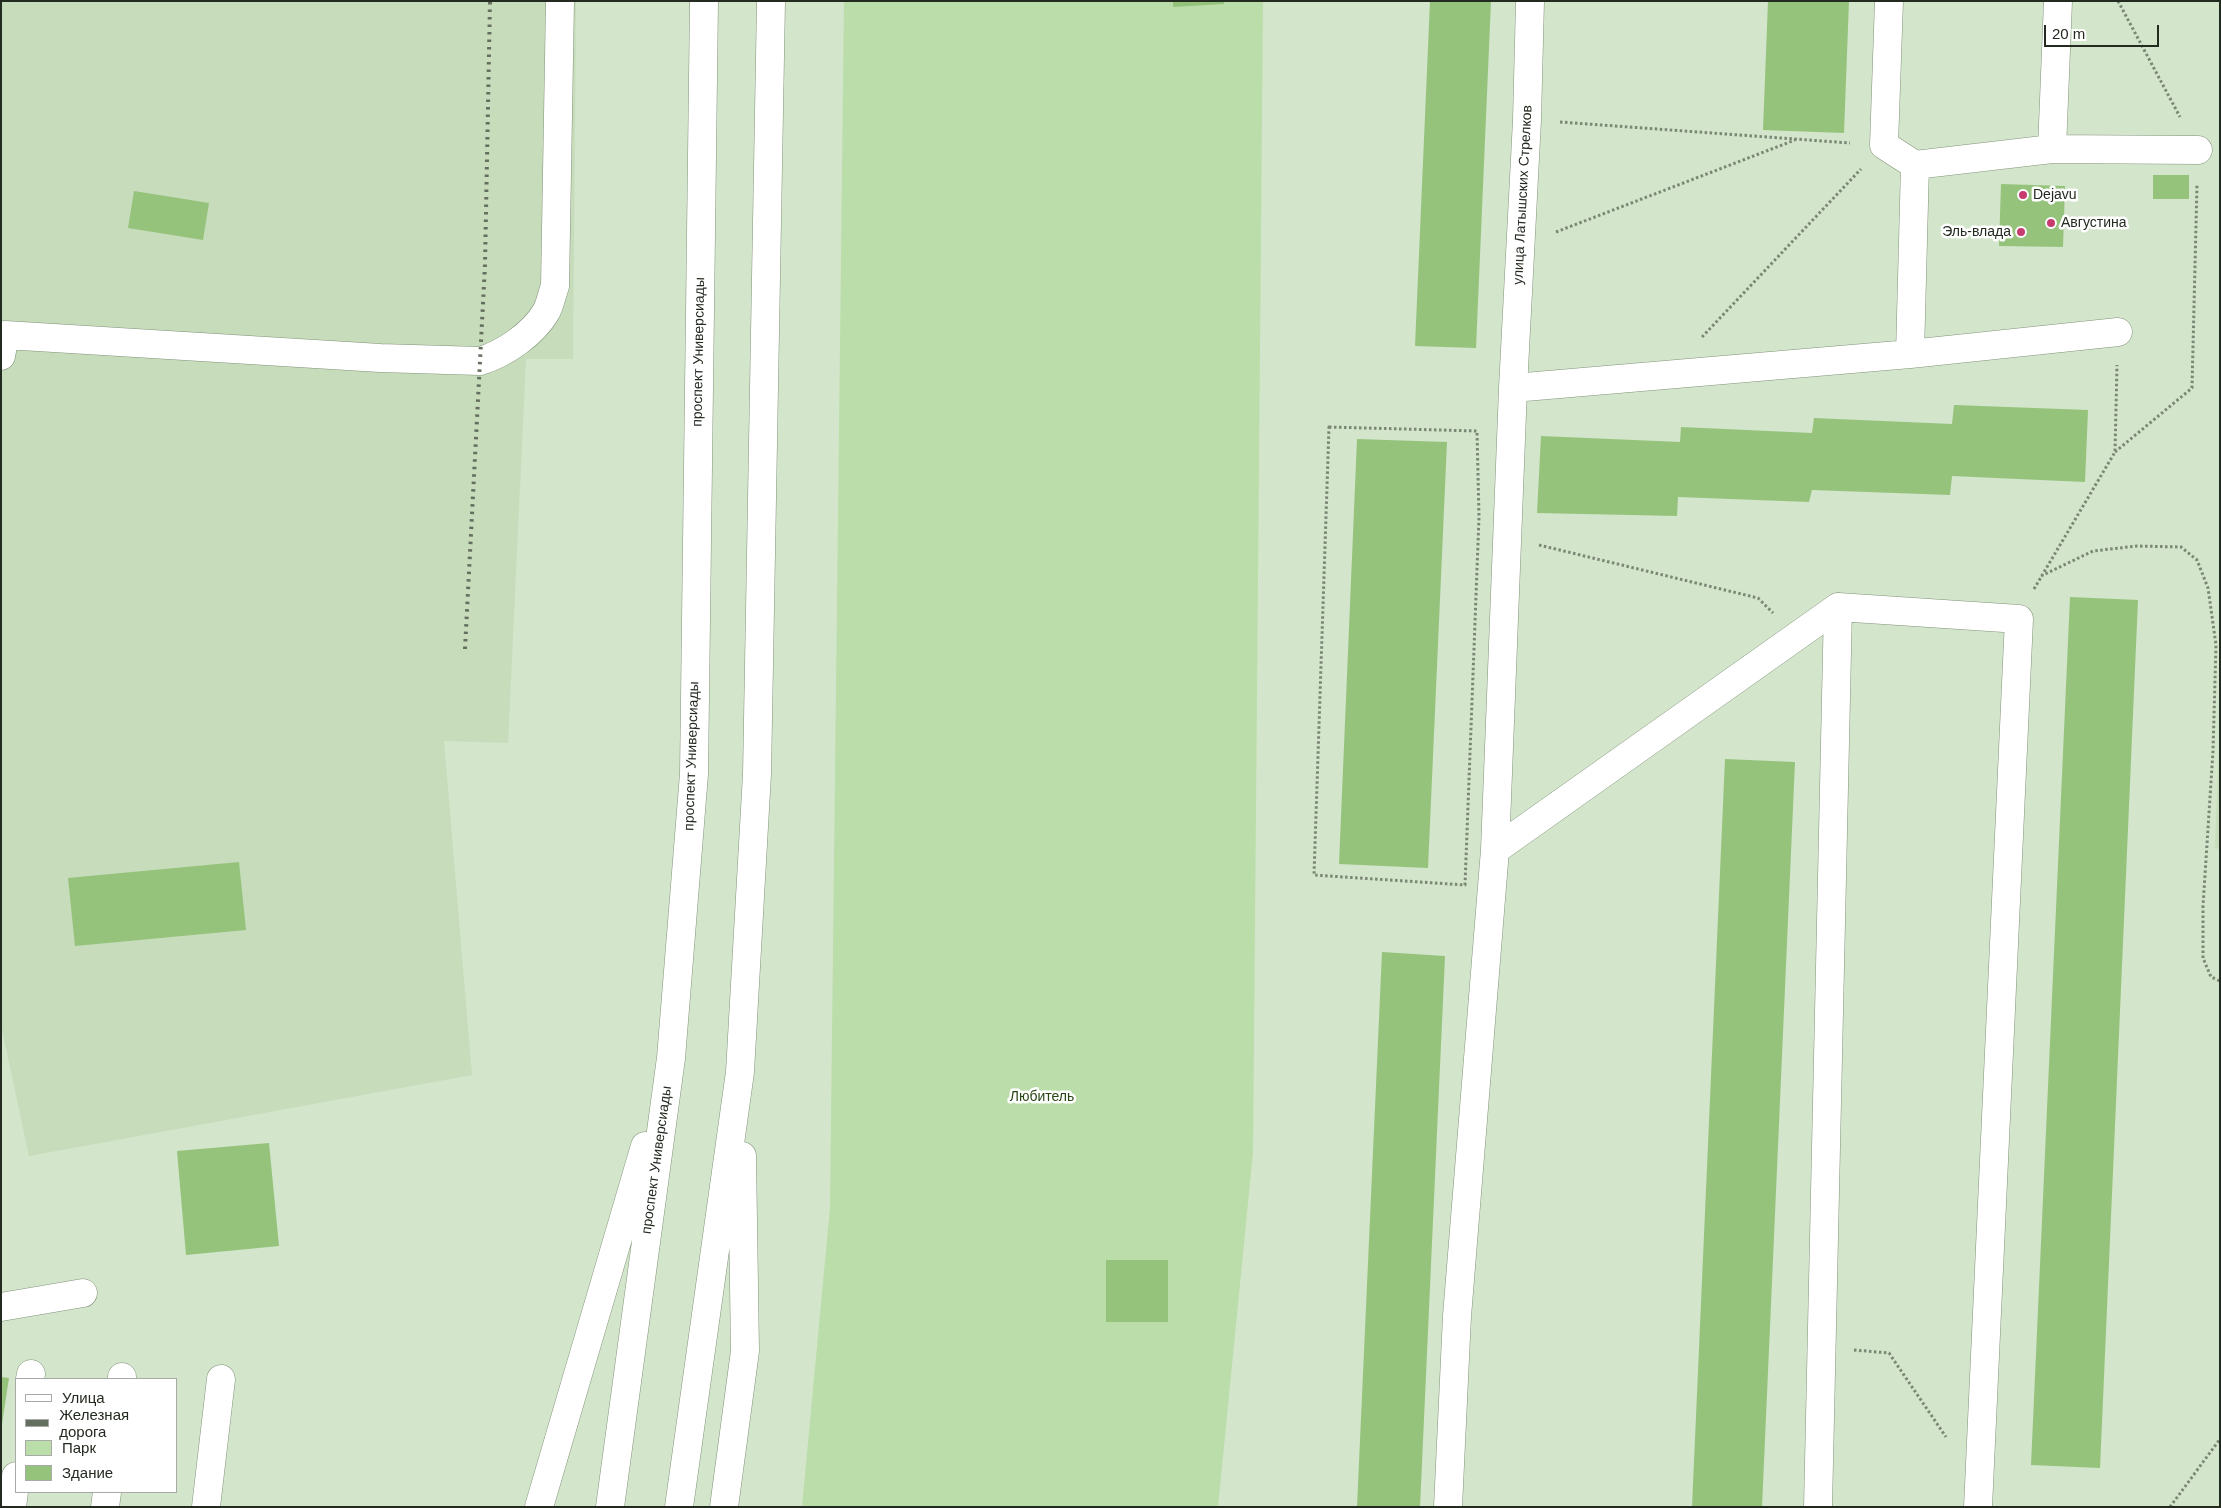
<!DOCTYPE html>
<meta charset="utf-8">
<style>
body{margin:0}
#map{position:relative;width:2221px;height:1508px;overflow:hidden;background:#d3e5ca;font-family:Helvetica,sans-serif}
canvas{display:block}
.frame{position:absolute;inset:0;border:2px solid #232a20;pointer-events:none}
.legend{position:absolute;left:15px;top:1378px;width:162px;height:115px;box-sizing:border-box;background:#fff;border:1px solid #a7aaa6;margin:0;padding:6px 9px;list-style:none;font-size:15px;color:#232a20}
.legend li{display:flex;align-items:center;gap:10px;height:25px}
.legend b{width:25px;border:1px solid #a7aaa6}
.scale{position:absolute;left:2044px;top:25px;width:115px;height:22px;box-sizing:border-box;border:2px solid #232a20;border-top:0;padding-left:6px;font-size:15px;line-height:18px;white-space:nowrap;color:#232a20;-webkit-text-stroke:4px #fff;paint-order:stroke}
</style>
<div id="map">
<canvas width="2221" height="1508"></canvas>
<div class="frame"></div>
<ul class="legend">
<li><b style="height:6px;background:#fff"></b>Улица</li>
<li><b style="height:6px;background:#646f5f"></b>Железная дорога</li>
<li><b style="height:14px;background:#bbdda9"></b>Парк</li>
<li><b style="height:14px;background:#95c37c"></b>Здание</li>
</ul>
<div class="scale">20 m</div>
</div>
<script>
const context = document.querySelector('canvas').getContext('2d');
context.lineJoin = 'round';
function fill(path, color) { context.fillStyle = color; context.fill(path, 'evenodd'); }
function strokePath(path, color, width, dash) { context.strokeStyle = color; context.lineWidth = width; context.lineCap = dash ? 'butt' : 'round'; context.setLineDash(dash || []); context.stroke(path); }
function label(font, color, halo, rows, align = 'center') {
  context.font = font + ' Helvetica,sans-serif'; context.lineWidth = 5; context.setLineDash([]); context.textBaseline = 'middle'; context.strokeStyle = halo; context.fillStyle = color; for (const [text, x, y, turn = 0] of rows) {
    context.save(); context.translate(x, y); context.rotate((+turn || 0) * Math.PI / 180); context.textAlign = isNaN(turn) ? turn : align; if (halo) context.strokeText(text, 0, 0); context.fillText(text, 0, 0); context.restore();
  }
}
const built = new Path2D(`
 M1,1H576L573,359H526L508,743L444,741L472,1075L29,1156L1,1025Z
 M2220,721V849L2215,848Z`);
const green = new Path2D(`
 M844,1H1263L1253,1152L1218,1507H802L830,1208Z`);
const building = new Path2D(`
 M1173,1H1224V4L1173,7Z
 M1430,1H1491L1476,348L1415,346Z
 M1768,1H1849L1844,133L1763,130Z
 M2153,175H2189V199H2153Z
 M2001,184L2065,186L2063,247L1999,246Z
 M134,191L209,203L203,240L128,228Z
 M1954,405L2088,410L2085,482L1952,476L1950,495L1812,490L1809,502L1678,497L1677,516L1537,513L1541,436L1680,442L1681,427L1812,433L1814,418L1952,424Z
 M1357,439L1447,442L1428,868L1339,864Z
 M2070,597L2138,600L2100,1468L2031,1465Z
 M1725,759L1795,762L1762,1507H1692Z
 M239,862L246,930L75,946L68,878Z
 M1382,952L1445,956L1420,1507H1357Z
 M269,1143L279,1246L186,1255L177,1151Z
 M1106,1260H1168V1322H1106Z
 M1,1377L9,1378L2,1424H1Z`);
const path = new Path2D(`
 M2118,1L2180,117
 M1560,122L1850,143
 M1556,232L1795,140
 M1702,337L1861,169
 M1329,427L1477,431L1479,517L1465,885L1314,875Z
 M2115,452L2192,388L2197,184
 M1539,545L1758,598L1773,613
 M2041,576L2093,551L2137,546L2181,547L2197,560L2208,588L2216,645L2213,751L2203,906V958L2211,977L2220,981
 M2034,589L2115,452L2117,365
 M1854,1350L1889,1353L1946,1437
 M2170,1507L2220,1439`);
const minor = new Path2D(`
 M1889,1L1884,145L1915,165
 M2052,149L2198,150
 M1910,354L2118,332
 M1,356L5,335L380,358L480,361C504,354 533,334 546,312C550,305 552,294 555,286L560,1
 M1513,388L1527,120L1530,1
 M1495,850L1838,607
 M1,1307L83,1293
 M30,1379L31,1374
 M122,1379V1377
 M12,1507L16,1476
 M105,1507L107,1492
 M206,1507L221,1379
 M1448,1507L1457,1316L1495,850L1513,388L1910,354L1915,165L2052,149L2058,1
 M1818,1507L1838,607L2019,619L1978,1507`);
const major = new Path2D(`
 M539,1507L645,1146
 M610,1507L671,1058L694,774L704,1
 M679,1507L740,1072L757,774L771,1
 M724,1507L745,1351L742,1156`);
const rail = new Path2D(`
 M465,649L485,265L490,1`);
const markers = [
 [2023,195,5,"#c73b6e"],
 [2051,223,5,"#c73b6e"],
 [2021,232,5,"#c73b6e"]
];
const streetNames = [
 ["улица Латышских Стрелков",1523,195,-87],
 ["проспект Универсиады",699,352,-89],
 ["проспект Универсиады",692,756,-88],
 ["проспект Универсиады",657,1160,-82]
];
const poiNames = [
 ["Dejavu",2033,195],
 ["Августина",2061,223],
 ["Эль-влада",2011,232,"right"]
];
const parkNames = [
 ["Любитель",1042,1097]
];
fill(built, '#c6dcba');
fill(green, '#bbdda9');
fill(building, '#95c37c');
strokePath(minor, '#82937a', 29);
strokePath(major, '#82937a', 29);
strokePath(path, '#7b8775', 3, [2.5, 2.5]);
strokePath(minor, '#fff', 28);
strokePath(major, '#fff', 28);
strokePath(rail, '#646f5f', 4, [2.5, 5]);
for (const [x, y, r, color] of markers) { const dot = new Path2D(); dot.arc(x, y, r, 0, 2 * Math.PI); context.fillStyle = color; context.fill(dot); strokePath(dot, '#fff', 2); }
label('14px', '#232a20', '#fff', streetNames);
label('14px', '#232a20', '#fff', poiNames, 'left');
label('14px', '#284514', '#fff', parkNames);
</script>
